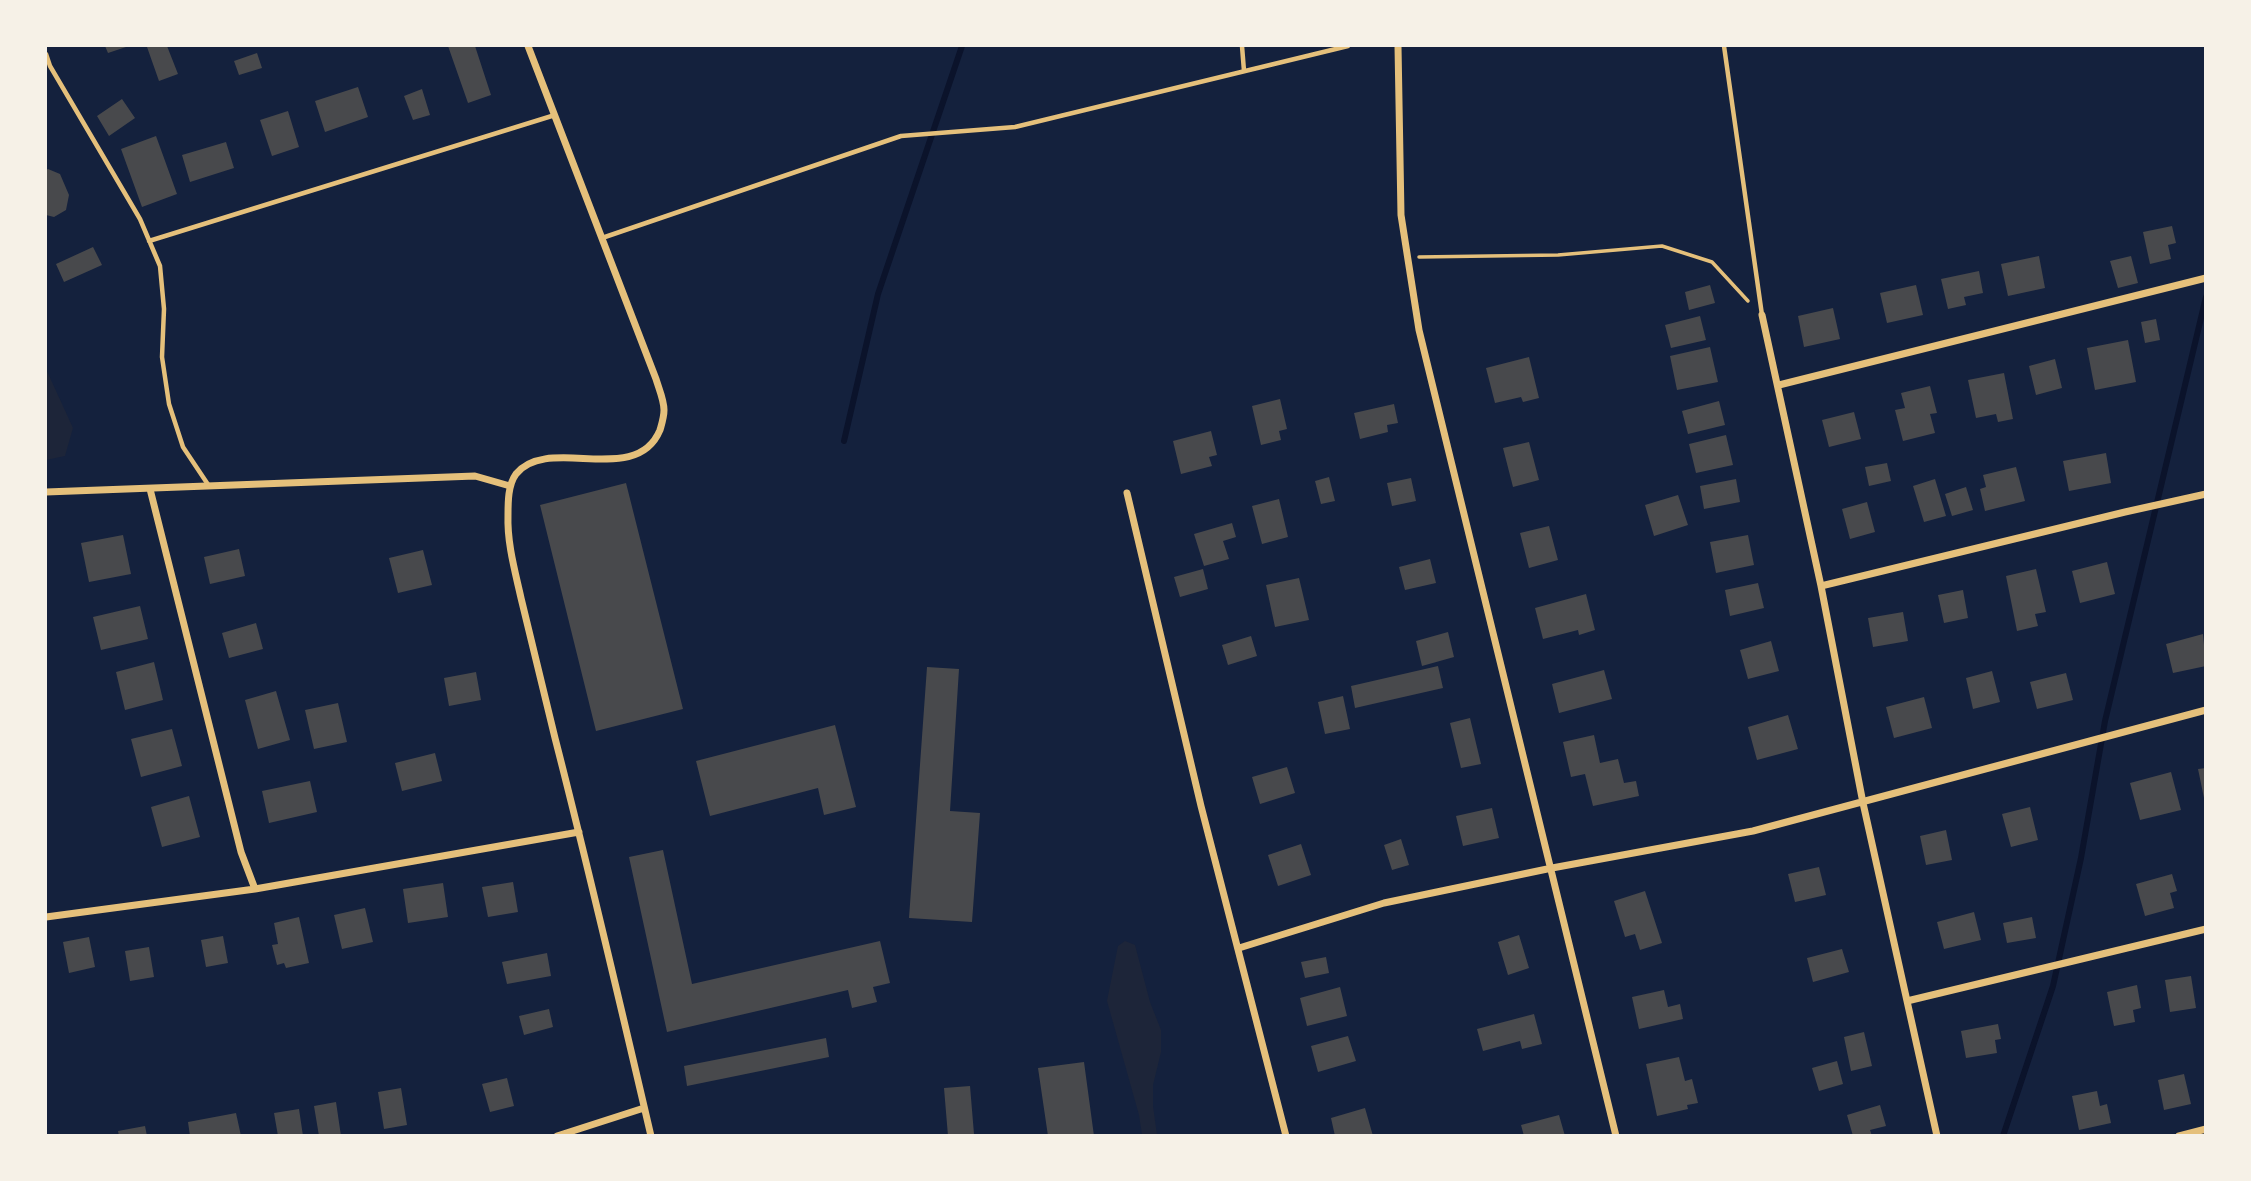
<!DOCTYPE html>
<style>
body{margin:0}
#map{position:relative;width:2251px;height:1181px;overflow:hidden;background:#14213d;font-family:Commissioner,sans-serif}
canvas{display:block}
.frame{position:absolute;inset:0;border:47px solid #f6f1e7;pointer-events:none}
</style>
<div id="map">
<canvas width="2251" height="1181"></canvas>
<div class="frame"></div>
</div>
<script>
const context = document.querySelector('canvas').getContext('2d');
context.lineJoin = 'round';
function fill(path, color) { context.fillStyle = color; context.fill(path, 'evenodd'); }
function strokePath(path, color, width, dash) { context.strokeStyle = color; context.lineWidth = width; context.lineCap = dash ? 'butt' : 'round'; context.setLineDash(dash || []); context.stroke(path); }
const green = new Path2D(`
 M46,369L73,428L65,456L46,460Z
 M1125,941L1135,945L1150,1002L1161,1030V1052L1153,1085V1106L1157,1135H1142L1139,1115L1107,1001L1118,946Z`);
const stream = new Path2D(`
 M844,441L878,294L962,46
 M2003,1136L2053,986L2081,858L2105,721L2206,297`);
const building = new Path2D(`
 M105,46H129L108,53Z
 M150,46H167L178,74L159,81L147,47Z
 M448,46H475L491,95L468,103Z
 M257,53L262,68L239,75L234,61Z
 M358,87L368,117L325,132L315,101Z
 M422,89L430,115L413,120L404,96Z
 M122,99L135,118L109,136L97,116Z
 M288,111L299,147L272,156L260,120Z
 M156,136L177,194L142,207L121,149Z
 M226,142L234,168L190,182L182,155Z
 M48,169L60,174L69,195L66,210L54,217L46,215V170Z
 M2172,226L2176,243L2168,245L2171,259L2150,264L2143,232Z
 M93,247L102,265L64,282L56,264Z
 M2039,256L2045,288L2008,296L2001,264Z
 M2131,256L2138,283L2118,288L2110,261Z
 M1979,271L1983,293L1964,297L1966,305L1948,309L1941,279Z
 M1710,285L1715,303L1689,310L1685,292Z
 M1916,285L1923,315L1887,323L1880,293Z
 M1833,308L1840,339L1804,347L1798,316Z
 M1700,316L1706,340L1671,348L1665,325Z
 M2156,319L2160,340L2145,343L2141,322Z
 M2128,340L2136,382L2095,390L2087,348Z
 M1710,347L1718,382L1677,390L1670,356Z
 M1529,357L1539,398L1523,402L1521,397L1495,403L1486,368Z
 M2055,359L2062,388L2036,395L2029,366Z
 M2004,373L2013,419L1998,422L1996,414L1976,418L1968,380Z
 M1930,386L1937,413L1930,414L1935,433L1903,441L1895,410L1905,408L1901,393Z
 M1280,399L1287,429L1279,431L1281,440L1261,445L1252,406Z
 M1719,401L1725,425L1688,434L1682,411Z
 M1394,404L1398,423L1387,425L1388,432L1360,439L1354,413Z
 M1854,412L1861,439L1829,447L1822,420Z
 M1211,431L1217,455L1209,457L1212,466L1181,474L1173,441Z
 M1726,435L1733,465L1696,473L1689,444Z
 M1529,442L1539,480L1513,487L1503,448Z
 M2106,453L2111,483L2069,491L2063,461Z
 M1887,463L1891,481L1869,486L1865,467Z
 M2016,467L2025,501L1985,511L1980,489L1986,487L1983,475Z
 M1329,477L1335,501L1321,504L1315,481Z
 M1411,478L1416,501L1392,506L1387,483Z
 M1736,479L1740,502L1704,509L1700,486Z
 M1935,479L1946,516L1924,522L1913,486Z
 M626,483L683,709L596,731L540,505Z
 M1966,487L1973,510L1952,516L1945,494Z
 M1678,495L1688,525L1654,536L1645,505Z
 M1279,499L1288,537L1262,544L1252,506Z
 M1867,502L1875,532L1850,539L1842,509Z
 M1232,523L1236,537L1223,541L1229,559L1204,566L1194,534Z
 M1549,526L1558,560L1529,568L1520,533Z
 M123,535L131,574L89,582L81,543Z
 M1748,535L1754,565L1716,573L1710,542Z
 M239,549L245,576L210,584L204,557Z
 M423,550L432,585L398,593L389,558Z
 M1430,559L1436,583L1405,590L1399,567Z
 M2107,562L2115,594L2080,603L2072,571Z
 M1203,569L1208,589L1180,597L1174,577Z
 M2036,569L2046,612L2035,614L2038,626L2017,631L2006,576Z
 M1299,578L1309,620L1275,627L1266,585Z
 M1758,583L1764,608L1730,616L1725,590Z
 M1963,590L1968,618L1944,623L1938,595Z
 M1586,594L1595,630L1579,635L1578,630L1543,639L1535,608Z
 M140,606L148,639L101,650L93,617Z
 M1903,612L1908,641L1873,647L1868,618Z
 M256,623L263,649L229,658L222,633Z
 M1448,632L1454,657L1422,666L1416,641Z
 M2203,634L2206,666L2173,673L2166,644Z
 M1251,636L1257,656L1228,665L1222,645Z
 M1771,641L1779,671L1748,679L1740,650Z
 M154,662L163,700L125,710L116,672Z
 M1438,666L1443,688L1355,708L1351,686Z
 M927,667L959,669L950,811L980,813L972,922L909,918Z
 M1604,670L1612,699L1559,713L1552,684Z
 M1992,671L2000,702L1973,709L1966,678Z
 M476,672L481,700L449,706L444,678Z
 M2066,673L2073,700L2037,709L2030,682Z
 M276,691L290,740L258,749L245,700Z
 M1343,696L1350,729L1325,734L1318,702Z
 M1924,697L1932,728L1894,738L1886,707Z
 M338,703L347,742L314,749L305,710Z
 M1788,715L1798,749L1757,760L1748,727Z
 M1470,718L1481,764L1461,768L1450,723Z
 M835,725L856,807L824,815L818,788L710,816L696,761Z
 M172,729L182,766L141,777L131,739Z
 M1594,735L1600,763L1618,759L1624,783L1636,781L1639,796L1593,806L1585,774L1571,777L1563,742Z
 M435,753L442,781L402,791L395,763Z
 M1287,767L1295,793L1260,804L1252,777Z
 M2206,768V798H2204L2198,769Z
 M2171,772L2181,810L2140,820L2130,783Z
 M310,781L317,812L269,823L262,791Z
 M189,796L200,837L162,847L151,807Z
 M2030,807L2038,840L2011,847L2002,814Z
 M1492,808L1499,838L1463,846L1456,816Z
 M1946,830L1952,860L1926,865L1920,836Z
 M1401,839L1409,865L1392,870L1384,845Z
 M1301,844L1311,875L1278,886L1268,855Z
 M663,850L692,984L880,941L890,983L873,987L877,1002L852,1008L848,990L667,1032L629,857Z
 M1819,867L1826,895L1795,902L1788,874Z
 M2172,874L2177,891L2170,893L2174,908L2145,916L2136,884Z
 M513,882L518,912L488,917L482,887Z
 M443,883L448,917L408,923L403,889Z
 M1645,891L1662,943L1640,950L1635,934L1625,937L1614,901Z
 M365,908L373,942L342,949L334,915Z
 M1974,912L1981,940L1944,949L1937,922Z
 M299,917L309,963L286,968L284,963L277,965L272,945L278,944L274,923Z
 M2032,917L2036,938L2007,943L2003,923Z
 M1519,935L1529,968L1508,975L1498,942Z
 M223,936L228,963L206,967L201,940Z
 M89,937L95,967L69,973L63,942Z
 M149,947L154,977L130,981L125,951Z
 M1842,949L1849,972L1813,982L1807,958Z
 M547,953L551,976L507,984L502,962Z
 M1326,957L1329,973L1305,978L1301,962Z
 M2191,976L2196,1008L2170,1012L2165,980Z
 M2137,985L2141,1008L2133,1010L2135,1022L2114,1026L2107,992Z
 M1340,987L1347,1016L1307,1026L1300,998Z
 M1664,990L1668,1007L1680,1004L1683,1019L1639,1029L1632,997Z
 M549,1009L553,1027L524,1035L519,1016Z
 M1534,1014L1542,1044L1522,1049L1520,1041L1483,1051L1477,1029Z
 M1998,1024L2001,1039L1995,1040L1997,1053L1966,1058L1961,1031Z
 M1864,1032L1872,1066L1851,1071L1844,1037Z
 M1348,1036L1356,1061L1318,1072L1311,1046Z
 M826,1038L829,1057L687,1086L684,1066Z
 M1679,1057L1685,1081L1692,1079L1698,1103L1687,1105L1688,1109L1657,1116L1646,1064Z
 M1837,1061L1843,1084L1819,1091L1812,1068Z
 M1084,1062L1094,1136H1048L1038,1068Z
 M2184,1074L2191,1104L2164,1110L2158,1080Z
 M507,1078L514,1106L490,1112L482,1084Z
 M970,1086L974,1134L948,1136L944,1088Z
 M401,1088L407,1125L384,1129L378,1092Z
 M2097,1091L2100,1106L2107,1104L2111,1123L2079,1130L2072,1096Z
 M336,1102L341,1136H319L314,1106Z
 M1880,1105L1886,1126L1870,1130L1872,1136H1853L1847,1115Z
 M1365,1108L1373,1136H1335L1331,1118Z
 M299,1109L303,1136H278L274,1113Z
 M236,1113L241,1136H190L188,1122Z
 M1559,1115L1565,1136H1524L1521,1125Z
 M145,1126L147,1136H119L118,1131Z`);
const path = new Path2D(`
 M1419,257L1558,255L1662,246L1712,262L1748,301`);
const service = new Path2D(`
 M1242,46L1244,71
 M1724,46L1762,315
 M46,54L50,66L140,219L160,266L164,309L162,357L169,404L183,447L209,486
 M602,238L901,136L1015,127L1348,46
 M149,241L555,115`);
const minor = new Path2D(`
 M528,46L656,379C659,389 664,400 664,410C664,417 662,423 660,430C636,488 548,434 516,474C508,485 508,502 508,515C507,543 515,571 521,598C532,645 544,691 555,738C589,870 620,1003 651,1136
 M1398,46L1401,215L1419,330L1616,1136
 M1762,315L1821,586L1863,803L1937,1136
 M1779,385L2206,278
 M150,489L241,852L255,889
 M46,492L475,476L510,486
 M1127,493L1201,806L1286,1136
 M1821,586L2125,512L2206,494
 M46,917L255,889L579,832
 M1239,948L1384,903L1552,868L1753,831L2206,710
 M1907,1001L2206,929
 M557,1136L644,1108
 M2179,1136L2206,1129`);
fill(green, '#1d2539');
strokePath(stream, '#0b132b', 6);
fill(building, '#48494c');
strokePath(path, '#e5c07b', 3.5);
strokePath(service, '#e5c07b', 4.5);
strokePath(minor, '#e5c07b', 7);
</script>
